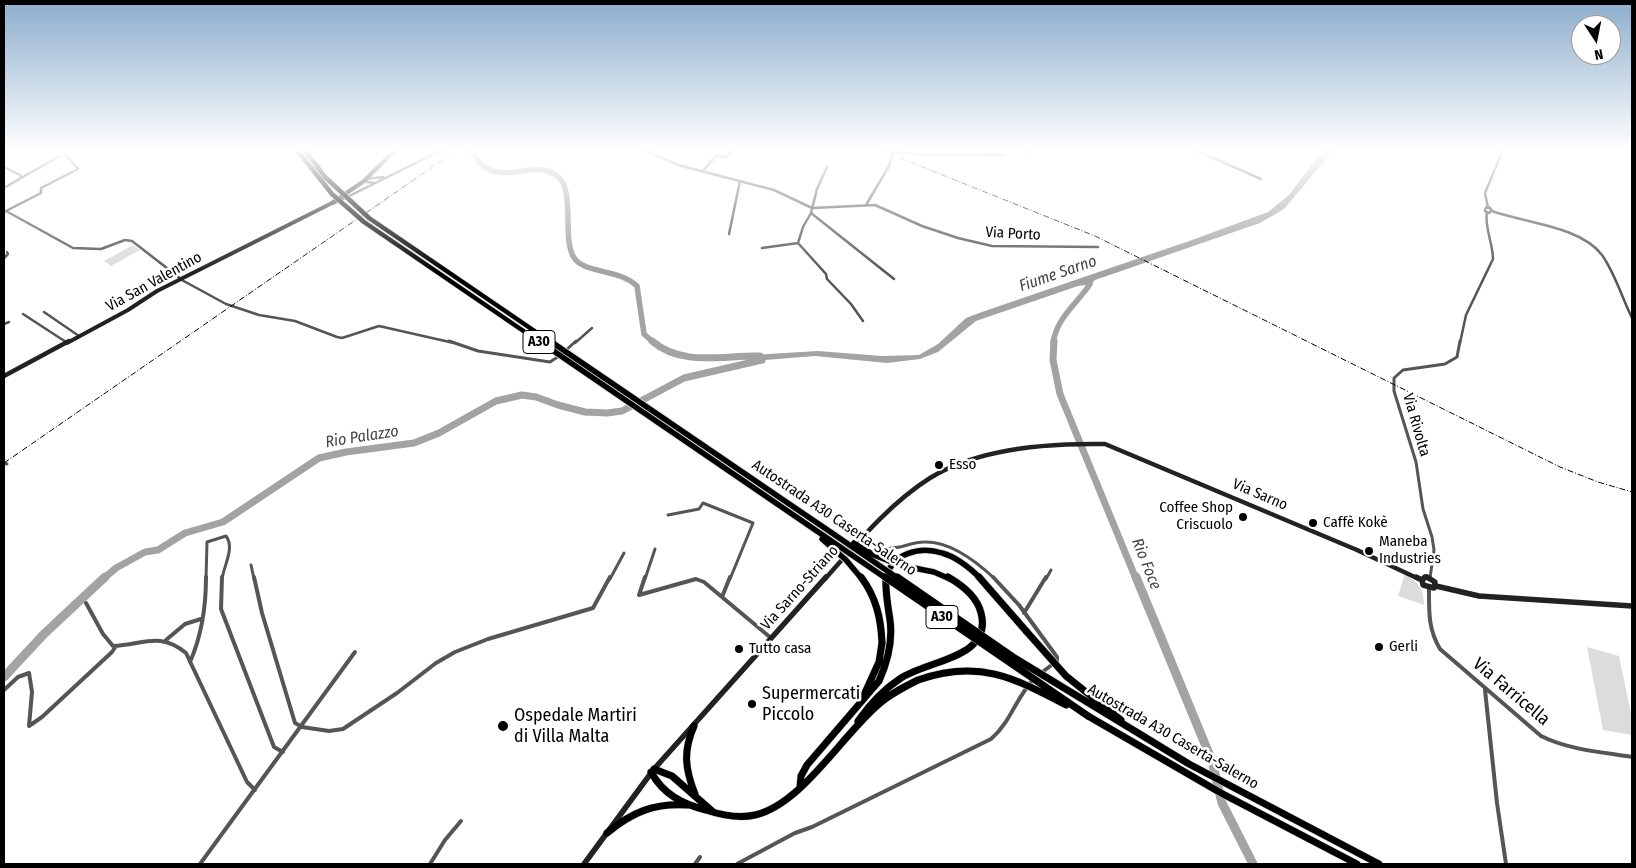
<!DOCTYPE html>
<meta charset="utf-8">
<style>
body{margin:0}
#map{position:relative;width:1636px;height:868px;overflow:hidden;background:#fff;font-family:"Fira Sans Condensed",sans-serif}
canvas{display:block}
.frame{position:absolute;inset:0;border:5px solid #000;pointer-events:none}
.north{position:absolute;left:1571px;top:15px;width:50px;height:50px;box-sizing:border-box;background:#fff;border:1px solid #999;border-radius:50%;rotate:169deg;font-size:14px;font-weight:700;line-height:20px;text-align:center;color:#000}
.north::after{content:'';display:block;margin:auto;width:18px;height:22px;background:#000;clip-path:polygon(50% 0,100% 100%,50% 72%,0 100%)}
</style>
<div id="map">
<canvas width="1636" height="868"></canvas>
<div class="frame"></div>
<div class="north">N</div>
</div>
<script>
const context = document.querySelector('canvas').getContext('2d');
context.lineJoin = 'round';
function fill(path, color) { context.fillStyle = color; context.fill(path, 'evenodd'); }
function strokePath(path, color, width, dash) { context.strokeStyle = color; context.lineWidth = width; context.lineCap = dash ? 'butt' : 'round'; context.setLineDash(dash || []); context.stroke(path); }
function label(font, color, halo, rows, align = 'center') {
  context.font = font + ' "Fira Sans Condensed",sans-serif'; context.lineWidth = 5; context.setLineDash([]); context.textBaseline = 'middle'; context.strokeStyle = halo; context.fillStyle = color; for (const [text, x, y, turn = 0] of rows) {
    context.save(); context.translate(x, y); context.rotate((+turn || 0) * Math.PI / 180); context.textAlign = isNaN(turn) ? turn : align; if (halo) context.strokeText(text, 0, 0); context.fillText(text, 0, 0); context.restore();
  }
}
const green = new Path2D(`
 M133,245L140,250L111,266L104,261Z
 M1405,574C1418,582 1424,589 1424,605L1398,596Z
 M1587,647L1619,656L1632,718V735L1603,730Z`);
const water = new Path2D(`
 M1323,150H1334L1284,209L1260,223L1095,280L1086,290V285L1078,286L976,321L938,352L920,359L887,363L815,356L752,361L759,359L758,357L752,355L818,351L882,356L919,355L938,344L966,318L979,313L1192,240L1268,212L1289,195Z`);
const riverFar2 = new Path2D(`
 M469,150C475,156 480,165 488,169C509,180 536,161 556,175C576,188 562,235 573,256C582,274 618,268 637,286L644,334L654,343
 M1053,343C1057,317 1077,304 1090,284`);
const riverFar1 = new Path2D(`
 M652,341C682,367 724,355 760,356
 M1054,341L1053,360L1060,394L1136,579
 M103,579L116,568L145,552L158,550L185,533L223,522L319,458L346,452L414,443L439,433L496,401L522,395L536,397L558,405L585,412L607,413L622,411L684,378L762,360`);
const river = new Path2D(`
 M1136,577L1212,761L1222,803L1253,864
 M4,677L44,634L105,577`);
const streetFar2 = new Path2D(`
 M645,150L678,165L774,190L812,208L875,205L922,226L958,238L992,246L1098,247
 M1025,150V152
 M1195,150L1261,179
 M893,152C929,157 967,153 1004,155
 M4,167L20,175L21,178L4,188
 M827,167L817,189L811,213L894,279
 M702,172L716,156L727,157L732,150
 M21,178L60,156
 M375,183L367,182L366,179L383,177
 M333,204L442,150
 M866,205L889,166L893,152
 M1485 210a3 3 0 1 1 6 0a3 3 0 1 1-6 0Z
 M1488,208L1485,193L1503,150
 M6,211L73,248L101,249L125,240L132,241L181,279
 M1492,211C1525,223 1580,226 1602,255C1615,273 1622,298 1632,318
 M4,212L41,193V188L78,169L67,156
 M729,234L740,181
 M798,243L826,274L827,279L851,304L863,321
 M798,243L803,227L811,213
 M762,248L798,243
 M4,258L8,254L7,252
 M180,279L226,304L259,315L295,321L337,337L342,338L379,326L454,343
 M44,312L79,336
 M23,314L66,342
 M4,324L9,322
 M575,343L592,328
 M1460,343L1466,315L1493,259C1493,243 1484,227 1487,212`);
const streetFar1 = new Path2D(`
 M449,341L478,351L550,362L559,356
 M564,352L576,341
 M4,463L7,464
 M668,515L699,509L703,503L753,523L730,579
 M861,539C868,542 875,546 882,548C897,551 910,542 924,542C950,541 977,562 995,579
 M251,565L254,579
 M1430,578L1434,550L1432,537L1423,509L1416,462L1394,391V378L1403,370L1445,364L1457,357L1460,341
 M206,579L207,542L226,536C235,548 224,565 222,579
 M610,579L624,553
 M645,579L655,549
 M1046,579L1051,570`);
const street = new Path2D(`
 M222,577L221,609L274,747L283,752
 M254,577L262,613L295,723L302,727L329,731L343,729L397,693L436,663L455,652L488,639L593,608L610,577
 M645,577L639,595L696,579L704,582L771,638
 M993,577L1019,605L1057,657V661L1041,673
 M1429,588C1429,611 1428,629 1440,649L1541,736C1569,750 1602,752 1632,757
 M722,597L730,577
 M86,603L103,634L113,646C143,645 159,631 186,653L247,782L255,790
 M1024,613L1046,577
 M166,640L185,624L201,619
 M190,662C201,637 206,605 206,577
 M4,690L18,677L29,673L32,692L29,726L42,717L112,652L116,646
 M1485,690L1497,803L1506,864
 M200,864L355,652
 M430,864L445,840L461,821
 M695,864L700,857
 M737,864L795,833L812,827L991,739C1011,722 1016,697 1034,679`);
const secondaryFar2 = new Path2D(`
 M67,343L128,310L157,291L332,203L364,181L395,150`);
const secondaryFar1 = new Path2D(`
 M4,376L69,341
 M825,579C857,543 889,504 930,478C978,448 1050,443 1105,444L1357,550L1419,579
 M1424,579L1426,577L1429,579`);
const secondary = new Path2D(`
 M1416,577L1422,580
 M1425,577L1422,580L1423,585L1434,588L1435,582L1427,577
 M1436,586L1479,596L1632,606
 M584,864L654,769L826,577`);
const highwayFar1 = new Path2D(`
 M801,512L832,533
 M899,565L934,572L950,579
 M886,579C891,553 920,546 942,553C957,557 970,568 981,579`);
const highway = new Path2D(`
 M979,577L1027,632
 M864,695L879,662L882,643
 M1088,716L1221,793L1357,864
 M858,721C870,704 884,689 901,678C928,660 993,658 981,613C977,596 962,585 948,577
 M694,726C683,751 685,769 695,794
 M1143,736L1189,764L1379,864
 M654,769L672,776L712,811
 M651,772C663,794 682,804 706,810C721,815 738,819 755,815C802,804 842,735 879,704C890,694 904,687 918,680
 M800,787L801,776L807,765L879,681C888,661 893,642 890,620C888,606 885,592 886,577
 M607,833C632,812 654,803 687,805`);
const rail = new Path2D(`
 M880,150L1095,236L1560,467L1598,482L1632,492
 M4,463L457,150`);
const highwayBridgeFar2 = new Path2D(`
 M297,150L332,194L364,222L541,343
 M305,150L325,177L369,218L552,343`);
const highwayBridgeFar1 = new Path2D(`
 M539,341L887,579
 M550,341L801,512
 M832,533L899,579
 M822,539L846,560L862,579
 M854,543L874,555L899,565`);
const highwayBridge = new Path2D(`
 M861,577C876,597 881,618 882,643
 M885,577L1088,716
 M897,577L1013,657L1143,736
 M1027,632L1066,676L1121,720
 M918,680C978,659 1013,677 1066,705`);
const markers = [
 [939,465,5,"#000"],
 [1243,517,5,"#000"],
 [1313,523,5,"#000"],
 [1369,551,5,"#000"],
 [1379,647,5,"#000"],
 [739,649,5,"#000"],
 [752,704,5,"#000"],
 [503,726,6,"#000"]
];
const shields = [
 [539,342,32],
 [942,617,32]
];
const shieldNames = [
 ["A30",539,342],
 ["A30",942,617]
];
const streetNames = [
 ["Via Porto",1013,234,3],
 ["Via San Valentino",154,282,-29],
 ["Via Rivolta",1416,425,74],
 ["Via Sarno",1260,495,23],
 ["Autostrada A30 Caserta-Salerno",834,518,34],
 ["Via Sarno-Striano",800,588,-48],
 ["Autostrada A30 Caserta-Salerno",1173,737,30]
];
const poiNames = [
 ["Esso",949,465],
 ["Coffee Shop",1233,508,"right"],
 ["Criscuolo",1233,525,"right"],
 ["Caffè Kokè",1323,523],
 ["Maneba",1379,542],
 ["Industries",1379,559],
 ["Gerli",1389,647],
 ["Tutto casa",749,649]
];
const waterNames = [
 ["Fiume Sarno",1058,274,-19],
 ["Rio Palazzo",362,437,-9],
 ["Rio Foce",1146,564,68]
];
const nearStreetnames = [
 ["Via Farricella",1511,692,40]
];
const nearPoinames = [
 ["Supermercati",762,694],
 ["Piccolo",762,715],
 ["Ospedale Martiri",514,716],
 ["di Villa Malta",514,737]
];
fill(green, '#dcdcdc');
fill(water, '#a3a3a3');
strokePath(riverFar2, '#a3a3a3', 5.5);
strokePath(riverFar1, '#a3a3a3', 7);
strokePath(river, '#a3a3a3', 9);
strokePath(highwayFar1, '#dbdbdb', 7);
strokePath(highway, '#dbdbdb', 8);
strokePath(streetFar2, '#555', 2.5);
strokePath(streetFar1, '#555', 3);
strokePath(street, '#555', 4);
strokePath(secondaryFar2, '#222', 4);
strokePath(secondaryFar1, '#222', 4.5);
strokePath(secondary, '#222', 5.5);
strokePath(highwayFar1, '#000', 5.5);
strokePath(highway, '#000', 7);
strokePath(rail, '#000', 1, [6, 2, 1, 2]);
strokePath(highwayBridgeFar2, '#dbdbdb', 5.5, []);
strokePath(highwayBridgeFar1, '#dbdbdb', 7, []);
strokePath(highwayBridge, '#dbdbdb', 8, []);
strokePath(highwayBridgeFar2, '#000', 4.5);
strokePath(highwayBridgeFar1, '#000', 5.5);
strokePath(highwayBridge, '#000', 7);
const sky = context.createLinearGradient(0, 0, 0, 272);
sky.addColorStop(0, '#8cadcc');
sky.addColorStop(0.55, '#fff');
sky.addColorStop(1, '#ffffff00');
context.fillStyle = sky;
context.fillRect(0, 0, 1636, 272);
for (const [x, y, r, color] of markers) { const dot = new Path2D(); dot.arc(x, y, r, 0, 2 * Math.PI); context.fillStyle = color; context.fill(dot); strokePath(dot, '#fff', 2); }
for (const [x, y, w] of shields) { const box = new Path2D(); box.roundRect(x - w / 2, y - 11.5, w, 23, 4); context.fillStyle = '#fff'; context.fill(box); strokePath(box, '#000', 1); }
label('bold 14px', '#000', null, shieldNames);
label('15px', '#000', '#fff', streetNames);
label('15px', '#000', '#fff', poiNames, 'left');
label('italic 16px', '#444', '#fff', waterNames);
label('18px', '#000', '#fff', nearStreetnames);
label('18px', '#000', '#fff', nearPoinames, 'left');
</script>
